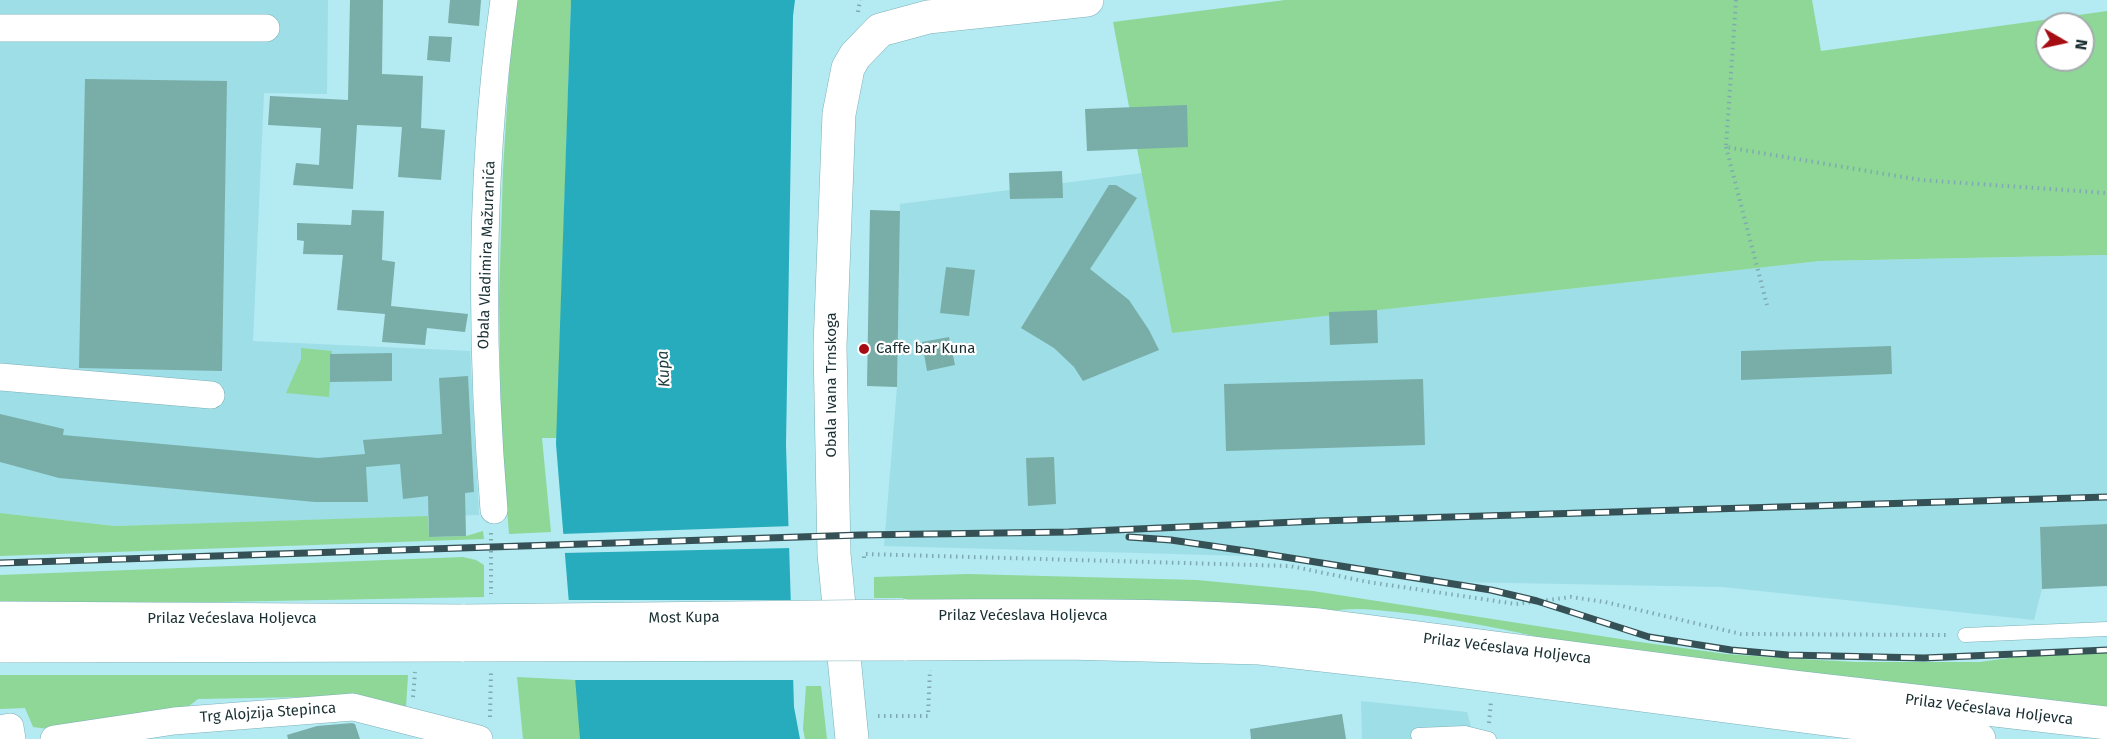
<!DOCTYPE html>
<meta charset="utf-8">
<style>
body{margin:0}
#map{position:relative;width:2107px;height:739px;overflow:hidden;background:#b4eaf2;font-family:"Fira Sans",sans-serif}
canvas{display:block}
.north{position:absolute;left:2035px;top:12px;width:60px;height:60px;box-sizing:border-box;background:#fff;border:2px solid #a3acad;border-radius:50%;rotate:99deg;font-size:16px;font-weight:700;line-height:24px;text-align:center;color:#192f32}
.north::after{content:'';display:block;margin:auto;width:21px;height:27px;background:#a50d13;clip-path:polygon(50% 0,100% 100%,50% 72%,0 100%)}
</style>
<div id="map">
<canvas width="2107" height="739"></canvas>
<div class="north">N</div>
</div>
<script>
const context = document.querySelector('canvas').getContext('2d');
context.lineJoin = 'round';
function fill(path, color) { context.fillStyle = color; context.fill(path, 'evenodd'); }
function strokePath(path, color, width, dash) { context.strokeStyle = color; context.lineWidth = width; context.lineCap = dash ? 'butt' : 'round'; context.setLineDash(dash || []); context.stroke(path); }
function label(font, color, halo, rows, align = 'center') {
  context.font = font + ' "Fira Sans",sans-serif'; context.lineWidth = 4.5; context.setLineDash([]); context.textBaseline = 'middle'; context.strokeStyle = halo; context.fillStyle = color; for (const [text, x, y, turn = 0] of rows) {
    context.save(); context.translate(x, y); context.rotate((+turn || 0) * Math.PI / 180); context.textAlign = isNaN(turn) ? turn : align; if (halo) context.strokeText(text, 0, 0); context.fillText(text, 0, 0); context.restore();
  }
}
const built = new Path2D(`
 M0,0H328L327,94L264,93L253,341L470,351L479,515L115,526L0,513Z
 M1142,173L1172,333L1820,261L2107,255V524L2040,527L2042,589L2034,620L1722,587L1459,582L1283,557L884,546L897,387L900,204Z
 M1361,701L1467,712L1474,739H1362Z`);
const green = new Path2D(`
 M517,0H571L557,438H542L551,532L509,534L501,434L499,299L503,170L510,58Z
 M1285,0H1812L1821,51L2107,11V255L1820,261L1172,333L1113,22ZM2047,24H2083V60H2047Z
 M301,348L332,351L329,397L286,393L301,359Z
 M0,513L115,526L428,516L429,537L466,536L483,531L484,539L0,556Z
 M463,557L476,560L484,565V597L216,602H0V575Z
 M968,574L1197,580L1313,591L1633,641L1726,654L1783,658L1856,662H1980L2023,656L2107,653V710L1565,643C1508,630 1453,618 1396,612C1373,610 1350,606 1327,613L905,602L903,598H874V577Z
 M0,675H408L406,707L358,696L198,699L180,713L48,729L33,727L25,708L0,709Z
 M517,677L577,680L581,739H523Z
 M806,686H821L827,739H805L803,729Z`);
const water = new Path2D(`
 M571,0H795L793,16L786,445L794,707L800,739H580L556,444Z`);
const pier = new Path2D(`
 M792,526V548L562,553L561,534Z
 M566,600H794L797,680H573Z`);
const building = new Path2D(`
 M350,0H383L382,74L423,76L421,128L445,130L441,180L398,177L402,127L357,125L353,189L293,185L296,163L319,165L321,128L268,125L270,96L348,100Z
 M450,0H481L479,26L448,23Z
 M429,36L452,37L450,62L427,60Z
 M85,79L227,81L222,371L79,368Z
 M1187,105L1188,147L1087,151L1085,109Z
 M1062,171L1063,198L1010,199L1009,173Z
 M1109,185H1116L1137,198L1090,269L1129,300L1149,330L1159,350L1083,381L1074,367L1054,348L1021,328Z
 M352,210L384,211L382,260L395,262L391,306L468,314L465,332L427,328L425,345L382,342L385,314L337,310L343,255L303,254L304,241L297,240V223L351,225Z
 M870,210L900,211L897,387L867,386Z
 M946,267L975,270L969,316L940,313Z
 M1377,310L1378,343L1330,345L1329,312Z
 M949,337L955,365L927,371L922,342Z
 M1891,346L1892,374L1741,380V351Z
 M392,353V381L330,382V354Z
 M468,376L474,492L465,493L466,536L429,537L428,496L403,499L400,464L366,467L368,502H315L59,478L0,462V414L64,429L63,435L318,458L365,454L363,440L442,434L439,378Z
 M1423,379L1425,445L1226,451L1224,384Z
 M1054,457L1056,504L1028,506L1026,458Z
 M2107,524V586L2042,589L2040,527Z
 M1342,714L1346,739H1251L1250,729Z
 M352,723L355,724L360,739H288L287,735L317,726Z`);
const path = new Path2D(`
 M1736,0L1726,147L1921,180L2107,193
 M858,12L860,0
 M1726,147L1767,305
 M491,533V594
 M864,558V554L1290,566L1368,582L1516,604L1571,597L1605,602L1741,634L1949,635
 M413,697L415,672
 M878,716H928L930,670
 M490,717L491,671
 M1489,723L1491,701`);
const lane = new Path2D(`
 M1965,635L2107,629
 M1418,735L1465,733L1489,739`);
const street = new Path2D(`
 M0,28H266
 M0,377L211,395
 M494,510C480,341 480,168 504,0
 M0,729L10,727L12,739
 M54,739L174,721L353,707L479,739`);
const secondary = new Path2D(`
 M852,739L834,554L830,346L839,114L848,68L855,56L880,30L895,26L928,17L1087,0`);
const highway = new Path2D(`
 M904,616C1042,616 1181,613 1319,625L1795,687L2107,723
 M0,618L465,621
 M904,644L1067,643L1260,648L1420,666L1979,739
 M0,646L464,645`);
const rail = new Path2D(`
 M1129,537L1171,540L1253,552L1491,590L1537,601L1649,637L1731,650L1788,655L1924,658L2107,650
 M0,563L860,535L1069,532L1319,521L2107,497`);
const highwayBridge = new Path2D(`
 M465,621L904,616
 M464,645L904,644`);
const markers = [
 [864,349,6,"#a50d13"]
];
const streetNames = [
 ["Obala Vladimira Mažuranića",487,255,-88],
 ["Obala Ivana Trnskoga",832,385,-90],
 ["Prilaz Većeslava Holjevca",1023,616],
 ["Most Kupa",684,618,-1],
 ["Prilaz Većeslava Holjevca",232,619],
 ["Prilaz Većeslava Holjevca",1507,649,7],
 ["Prilaz Većeslava Holjevca",1989,710,7],
 ["Trg Alojzija Stepinca",268,713,-4]
];
const poiNames = [
 ["Caffe bar Kuna",876,349]
];
const waterNames = [
 ["Kupa",664,369,-93]
];
fill(built, '#9edee7');
fill(green, '#8ed796');
fill(water, '#26acbc');
fill(pier, '#b4eaf2');
fill(building, '#79ada8');
strokePath(lane, '#7bb0b7', 15);
strokePath(street, '#7bb0b7', 28);
strokePath(secondary, '#7bb0b7', 34);
strokePath(highway, '#7bb0b7', 34);
strokePath(path, '#7faab1', 4, [1.5, 4.5]);
strokePath(lane, '#fff', 14);
strokePath(street, '#fff', 27);
strokePath(secondary, '#fff', 33);
strokePath(highway, '#fff', 33);
strokePath(rail, '#355155', 7);
strokePath(rail, '#fff', 4.5, [14]);
strokePath(highwayBridge, '#7bb0b7', 34, []);
strokePath(highwayBridge, '#fff', 33);
for (const [x, y, r, color] of markers) { const dot = new Path2D(); dot.arc(x, y, r, 0, 2 * Math.PI); context.fillStyle = color; context.fill(dot); strokePath(dot, '#fff', 2); }
label('15px', '#192f32', '#fff', streetNames);
label('15px', '#192f32', '#fff', poiNames, 'left');
label('italic 16px', '#223d40', '#fff', waterNames);
</script>
